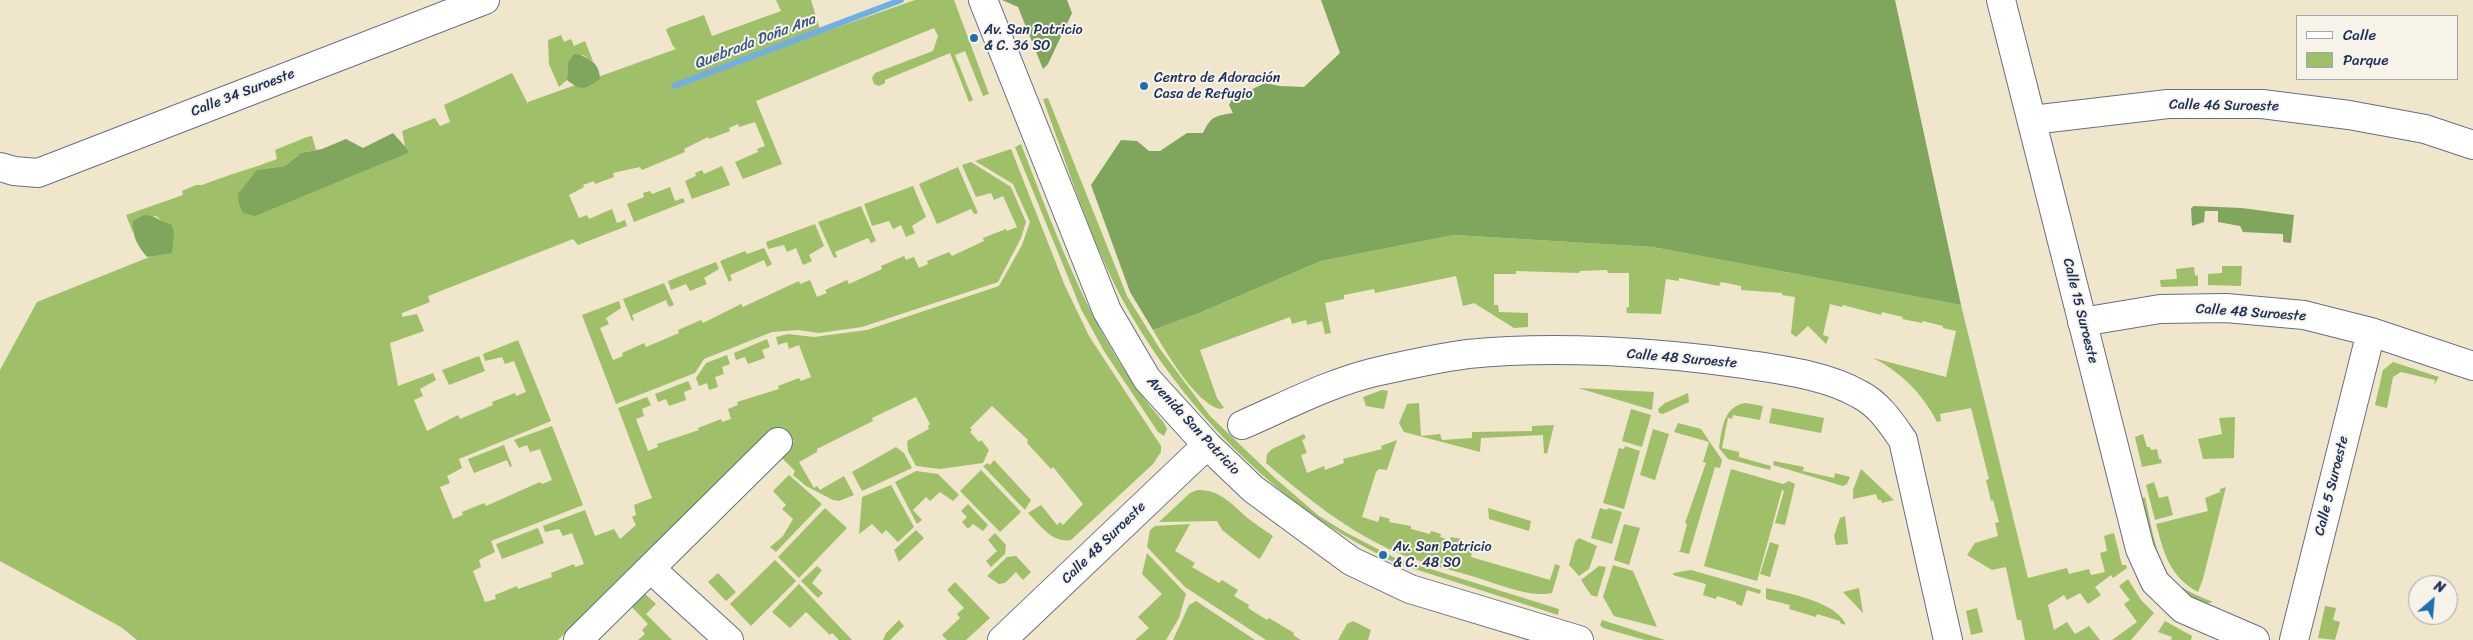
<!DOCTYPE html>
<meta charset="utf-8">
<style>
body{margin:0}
#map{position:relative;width:2473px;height:640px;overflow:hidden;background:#efe6cc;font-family:Sriracha,sans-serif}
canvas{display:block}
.legend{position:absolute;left:2296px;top:15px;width:162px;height:65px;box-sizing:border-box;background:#f7f3e8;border:1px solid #9fa5b1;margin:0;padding:6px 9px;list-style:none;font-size:15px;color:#1b2f5e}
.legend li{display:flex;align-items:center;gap:10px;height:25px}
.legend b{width:25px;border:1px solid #9fa5b1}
.north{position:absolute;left:2408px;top:575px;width:50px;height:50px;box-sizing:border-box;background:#f7f3e8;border:1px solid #9fa5b1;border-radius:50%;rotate:27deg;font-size:14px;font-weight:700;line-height:20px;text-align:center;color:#1b2f5e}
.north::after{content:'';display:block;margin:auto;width:18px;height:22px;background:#1f6fb2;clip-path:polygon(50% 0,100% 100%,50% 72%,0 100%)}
</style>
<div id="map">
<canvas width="2473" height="640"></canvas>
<ul class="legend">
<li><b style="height:6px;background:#fff"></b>Calle</li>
<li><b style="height:14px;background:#9fbf68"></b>Parque</li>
</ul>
<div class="north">N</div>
</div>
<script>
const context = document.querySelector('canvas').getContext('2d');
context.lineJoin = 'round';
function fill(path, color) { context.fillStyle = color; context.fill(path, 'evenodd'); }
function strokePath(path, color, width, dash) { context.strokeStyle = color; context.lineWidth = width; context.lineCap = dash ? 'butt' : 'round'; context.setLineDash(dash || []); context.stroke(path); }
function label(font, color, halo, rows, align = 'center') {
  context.font = font + ' Sriracha,sans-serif'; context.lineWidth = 4; context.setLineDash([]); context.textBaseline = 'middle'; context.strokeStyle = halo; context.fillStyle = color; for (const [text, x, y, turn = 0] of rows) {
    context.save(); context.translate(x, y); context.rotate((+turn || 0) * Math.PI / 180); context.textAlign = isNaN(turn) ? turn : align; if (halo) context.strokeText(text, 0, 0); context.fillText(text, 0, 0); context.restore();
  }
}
const green = new Path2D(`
 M776,0H811L821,33L915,0H954L989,94L983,96L965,51L955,55L973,100L969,102L950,53L885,80V83L879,86L874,84L872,78L875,73L933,51L938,36L934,28L756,101L782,164L743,179L735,162L758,152L757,149L765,146L755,122L739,127L738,124L729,128L730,131L709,139L708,137L684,149L685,152L642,170L640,167L613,173L614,177L595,184L594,181L583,185L584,187L569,195L579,218L587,215L589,219L612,209L617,223L625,220L627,226L578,245L573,239L428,296L430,302L402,313V317L417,314L424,331L390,343L398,386L433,373L436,380L420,389L423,396L414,400L427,431L458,415L460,419L493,405L492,402L515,393L516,396L526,392L514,361L505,364L502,357L485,361L483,354L518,340L551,421L459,459L462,468L447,476L450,483L440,487L453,519L463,515L462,512L484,503L486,506L540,482L542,484L552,480L540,449L530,452L527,445L519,448L514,440L552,426L583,505L491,541L495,552L479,560L481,567L473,571L485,602L496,599L495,595L517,586L518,589L552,577L551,573L574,564L575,567L584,564L572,533L563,536L559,529L545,532L543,526L585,510L595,536L614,529L620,539L636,525L632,517L636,515L634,505L652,498L618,408L647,397L651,405L642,409L644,416L636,419L648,451L658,447L657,444L699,430L698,428L721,419L722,422L731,419L728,409L738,405L737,402L779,389L778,386L799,378L801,381L811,377L799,345L789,349L787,342L778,345L776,337L788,334L814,337L867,330L999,286L1022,245L1030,222L1013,184L975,161L1011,149L1065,286L1089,336L1161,446V452L1153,464L1071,540C1053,544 1039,524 1028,513L1041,505L1057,525L1060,522L1063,525L1083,504L1053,467L1051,469L1027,443L1028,440L992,406L970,428L972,430L970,432L979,442L981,440L989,450L983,463L940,469L916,466L908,451L907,441L929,429L928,426L930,424L916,397L872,418L873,421L817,449V452L799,462L814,488L817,486L820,490L844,476L854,495L839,501L833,500L806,486L793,475L795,471L780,456L794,441L782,430L758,443L558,640H137L121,627L0,561V370L37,302L172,248L164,223L156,216L133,221V233L126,215L183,195L182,191L196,185H202C227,175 251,169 277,159L275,150L307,137L312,136L316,150L301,153L285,166L257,170L410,152L405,146L402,131L435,118L440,126L450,122L444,105L512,73L528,104V102L676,49L673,46L666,30L668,28L704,15L712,36L781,11Z
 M561,35L564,42L571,39L574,46L585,41L593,61L583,55L568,63L567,80L559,87L549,64L548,40Z
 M1048,98L1127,296L1160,349L1210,416L1276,479L1319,516L1345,532L1395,558L1559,609L1558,615L1393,562C1368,549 1342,535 1318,519C1237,462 1168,384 1121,297C1089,235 1067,165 1043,99Z
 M1021,144C1059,242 1094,342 1164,423L1167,429L1164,436L1158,432L1104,351L1081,309L1015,147Z
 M971,162L1011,187L1026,222L1021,238L998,282L862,327L819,333L798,330L772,332L704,359L695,373L616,404L582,315L619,301L621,308L606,318L609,324L600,328L613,360L623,356L622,353L644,343L646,347L679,333L678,330L701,320L703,323L741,304L743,307L799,281L800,284L810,280L817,297L827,293L825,290L847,280L849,284L882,269L881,266L904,256L906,260L914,257L919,268L928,264L927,261L949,252L952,256L984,241L983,238L1006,229L1007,231L1017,227L1003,196L994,200L991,193L976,197L962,165Z
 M722,166L730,185L692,199L685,181L696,176L695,173L702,170L704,174Z
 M958,167L978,213L974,214L971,209L937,224L919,184Z
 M913,186L926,217L912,226L915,233L906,237L901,225L893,229L889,221L872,226L864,204Z
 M670,187L675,201L683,198L685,202L634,222L627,204L644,197L643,193L650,191L652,194Z
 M861,206L876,241L871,243L868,238L835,252L837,257L834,258L818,222Z
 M815,224L824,246L809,255L812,261L803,265L796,248L787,252L784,245L768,249L766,242Z
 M1454,235L1653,247L1961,305L2028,578L2067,568L2069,574L2089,569L2091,575L2105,572L2100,553L2107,551L2104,536L2114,533L2122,565H2126L2127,568L2113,578L2111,575L2095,587L2101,595L2088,604L2080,593L2067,600L2064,595L2048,605L2054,630L2067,622L2075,634L2089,626L2100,640H2025L2021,620H2017L2006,567L1992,570L1967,555L1975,543L1998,536L1995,523L1999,522L1993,500L1991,501L1986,480L1989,479L1971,408L1940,414L1941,421L1937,422C1923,394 1901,372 1873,358L1946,377L1956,331L1943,328V326L1923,321L1922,323L1902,319L1903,317L1882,312L1881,315L1843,305L1842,307L1830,304L1823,335L1829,337L1826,344L1808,326L1796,337L1791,333L1795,297L1782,295V293L1741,290V286L1721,282L1719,286L1679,278V281L1666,279L1661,314L1627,313L1626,308L1629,307V273H1608L1607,270L1580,271L1579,273L1516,271V274H1494V305H1498L1499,312L1528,313V327L1514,328L1474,303L1463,306L1456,276L1375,293L1374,289L1344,295V299L1325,303L1331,333L1325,334L1322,321L1307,325L1306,320L1292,324L1290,317L1200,350L1217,398L1224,408L1219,409C1194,401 1166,352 1153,330L1199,313L1321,261Z
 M764,248L772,264L767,267L764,260L730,275L732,280L729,282L720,261L745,251L747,254Z
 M716,262L719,269L704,278L707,284L690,291L686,284L671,290L668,281Z
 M2222,266H2242L2241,286L2208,285V274L2222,273Z
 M2194,267L2195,275L2198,276V286L2161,287L2160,280L2177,279L2176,269Z
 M664,283L674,305L669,307L666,300L632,315L634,320L632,321L623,299Z
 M767,339L770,347L762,350L765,358L748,364L745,357L736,360L734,353Z
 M727,355L730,364L722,367L724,374L715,377L718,387L709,390L707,383L699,386L696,378L706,363Z
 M479,356L485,371L449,385L442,370Z
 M2393,362L2439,377L2434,385L2435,380L2401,372L2393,377L2387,408L2375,405L2383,370Z
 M688,381L692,389L684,392L686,400L669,406L666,399L658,402L655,394Z
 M1578,388L1654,392L1652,410Z
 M1382,390L1388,391L1384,409L1366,406L1363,397Z
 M1688,393L1689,402L1663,414L1659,413L1658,409L1665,403Z
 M1419,403L1421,436L1440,434L1442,440L1472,438V432L1532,431V426L1554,425L1547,454L1544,453L1543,435L1481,438L1480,452L1404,432L1399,423L1407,404Z
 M1746,403L1763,406L1760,420L1733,415L1732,419L1728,418L1722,448L1739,452V457L1771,466L1770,470L1728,459L1719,448C1722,429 1723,406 1746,403Z
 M1772,408L1824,418L1821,433L1769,423Z
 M1631,409L1651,415L1642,447L1622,441Z
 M2235,417L2234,458L2203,459L2198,439L2222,434L2219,418Z
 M1678,423L1701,429L1722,460L1720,468L1715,467L1689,554L1677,551H1680L1687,524L1685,523L1706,463L1703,462L1709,442L1674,432Z
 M1653,429L1669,434L1655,480L1640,475Z
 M1304,434L1306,438L1302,440L1307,453L1301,455L1307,473L1324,466L1325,470L1344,463L1343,459L1382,449L1381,446L1397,440L1387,470L1379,469L1376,472L1362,517L1378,522L1380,516L1390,519L1389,522L1411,526V529L1430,534L1431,531L1441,534L1440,537L1450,540L1451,537L1462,539L1461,543L1473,546L1471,557L1550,580L1555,564L1560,566L1552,593C1533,598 1500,585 1481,579C1454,570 1424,564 1398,553C1347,531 1307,498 1266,463L1267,454L1272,449Z
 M2143,434L2147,447H2150L2151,450L2157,449L2159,459H2161L2162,463L2142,467L2135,437Z
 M504,445L512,466L510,467L507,460L474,473L468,459Z
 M1625,446L1640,451L1624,509L1603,503L1619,448L1624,449Z
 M896,447L904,453L912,468L862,491L852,472Z
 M994,460L1031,500L1025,510L983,466L988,463L990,465Z
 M1774,461L1804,467L1803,471L1834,478L1835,473L1850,477L1847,484L1843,486L1773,465Z
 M1731,469L1783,484L1789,481L1795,484L1785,525L1775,523L1784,491L1782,490L1757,581L1704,566Z
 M1861,469L1894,500L1882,503L1881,500H1878L1876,494L1853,499V490Z
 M981,470L1021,512L1000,532L960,491Z
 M916,471L938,474L959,495L953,501L940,492L930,501L926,497L913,510L922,520L917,524L895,482Z
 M789,475L822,504L776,552L770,547L783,536L793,519L782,509L786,505L773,491Z
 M2154,482L2159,498L2168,496L2173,515L2155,520L2146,485Z
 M891,485L914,527L898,542L886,530L882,534L872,524L859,534L862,497Z
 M2226,487L2203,579L2198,592C2169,576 2164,553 2156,524L2208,511L2205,498L2220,492V489Z
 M1197,490C1221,489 1233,506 1250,520C1258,526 1266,531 1273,536L1261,557L1259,559L1222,530L1217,521L1159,522L1190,493Z
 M2145,497C2151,523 2155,558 2172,579C2182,590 2199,596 2213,602L2206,604C2198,600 2189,596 2181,592C2153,573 2149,529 2141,499Z
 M968,504L988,525L983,531L973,524L968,529L962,522L967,517L961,511Z
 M825,508L847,528L799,578L778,557Z
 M1488,508L1531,521L1529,531L1489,519Z
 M1600,508L1607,510L1608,508L1622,512L1612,544L1591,538Z
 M1845,516L1848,544L1836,545L1834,536L1840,518Z
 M1190,524L1175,551L1195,563L1192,567L1219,583L1222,580L1238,590L1234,596L1249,605L1248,608L1267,620L1269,618L1294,633L1293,635L1301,640H1266L1185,587L1147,547L1150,530L1155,526Z
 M1624,524L1640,528L1629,565L1614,560Z
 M538,528L544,543L502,559L496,544Z
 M916,530L924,538L899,562L894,550Z
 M995,533L1006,545L1005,554L991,567L986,561L997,551L988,540Z
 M1579,538L1597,546L1589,569L1579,576L1569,565L1575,542Z
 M1770,542L1779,545L1770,577L1760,574Z
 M1147,553L1186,594L1179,618L1166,640H1135L1149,628L1138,617L1162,594L1142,574Z
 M1016,556L1031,572L1023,580L1016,572L1005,583L999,584L987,576L1007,557Z
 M775,560L796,581L751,626L730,604Z
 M1613,565L1633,571L1657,627L1614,616L1603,597Z
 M817,566L822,570L812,583L823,593L818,598L801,581Z
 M1599,566L1606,567L1597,597L1591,595L1581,580Z
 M1691,570L1761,590L1760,594L1747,590L1742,606L1736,604V602L1717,596L1716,599L1703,595L1706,584L1673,575V573Z
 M718,573L736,592L726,601L708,582Z
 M2128,579L2141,600L2154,613L2131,640H2112L2137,622L2124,604L2130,600L2119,586Z
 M955,582L990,618L966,640H947L942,635L960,618L957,614L964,608L947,590Z
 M799,584L852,640H839L832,633L830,635L806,612L790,628L772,612Z
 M1766,588C1788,593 1837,602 1846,625L1840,623V621L1817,614L1816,617L1789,609L1790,605L1766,599Z
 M1859,588L1863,613L1843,592Z
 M641,590L656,604L646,614L672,640H638L645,634L642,630L648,624L628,603Z
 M1196,601L1255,640H1173L1189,605Z
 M2325,606L2336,608L2333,620L2340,622L2335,640L2318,638Z
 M1977,608L1983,632L1971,635L1966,611Z
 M899,620L904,626L890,640H883L886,633Z
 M1602,620L1665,640H1645L1603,628L1600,625Z
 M1353,621L1371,630L1368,640H1338L1347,624Z
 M2165,621L2192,636L2191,640H2171L2172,637L2158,632Z`);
const forest = new Path2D(`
 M1002,0H1067L1072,13L1048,64L1043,69L1018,7Z
 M1321,0H1895L1961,305L1653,247L1454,235L1321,261L1199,313L1153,330L1130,292L1091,185L1121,140L1137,141L1149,151H1160L1187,133H1203C1211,116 1215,116 1233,113L1229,105L1232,99L1265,83L1280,86L1304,87L1340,53Z
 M574,54C589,56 600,64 600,79C585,89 582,92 567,80L568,63Z
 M393,133L410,152L255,216L243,213L239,204L238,194L257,170L285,166L301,153L322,149L346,139L363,148Z
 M2194,206L2242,208L2294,215L2291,243L2283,242V234L2243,232L2240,226L2218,222V211H2205L2204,222L2192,226L2191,208Z
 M144,215C158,216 160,222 171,224L174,232L172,253L147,257C138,246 132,237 133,221Z`);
const stream = new Path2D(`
 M674,86L901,0`);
const minor = new Path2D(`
 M983,0L1107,311L1147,379L1207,445L1253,489L1351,561L1410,589L1579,640
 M2001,0L2140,549L2155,582L2183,609L2255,640
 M2032,120L2168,104H2262L2349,115L2425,129L2473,145
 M0,167L14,171L38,173L485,0
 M2082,322L2160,309L2226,308L2304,315L2371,332L2473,366
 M1242,425C1286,406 1329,383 1375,372C1406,365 1437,358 1468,354C1554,345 1658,352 1743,364C1782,370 1825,375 1859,394C1879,404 1891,423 1903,440L1948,640
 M651,569L729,640
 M578,640L778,442
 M1002,640L1207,445
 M2294,640L2371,332`);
const markers = [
 [974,38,5,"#1f6fb2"],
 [1144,86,5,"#1f6fb2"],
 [1383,555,5,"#1f6fb2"]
];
const poiNames = [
 ["Av. San Patricio",984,30],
 ["& C. 36 SO",984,46],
 ["Centro de Adoración",1154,78],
 ["Casa de Refugio",1154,94],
 ["Av. San Patricio",1393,547],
 ["& C. 48 SO",1393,563]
];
const streetNames = [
 ["Calle 34 Suroeste",243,93,-21],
 ["Calle 46 Suroeste",2224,106,1],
 ["Calle 15 Suroeste",2080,311,76],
 ["Calle 48 Suroeste",2251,313,4],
 ["Calle 48 Suroeste",1682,359,5],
 ["Avenida San Patricio",1193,426,47],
 ["Calle 5 Suroeste",2332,486,-76],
 ["Calle 48 Suroeste",1104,543,-44]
];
const waterNames = [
 ["Quebrada Doña Ana",755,42,-21]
];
fill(green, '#9fbf68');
fill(forest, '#7fa65c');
strokePath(stream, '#6fafe3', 6);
strokePath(minor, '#656f84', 30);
strokePath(minor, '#fff', 28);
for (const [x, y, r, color] of markers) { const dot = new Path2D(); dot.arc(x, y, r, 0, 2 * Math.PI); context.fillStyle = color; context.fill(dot); strokePath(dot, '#f7f3e8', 2); }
label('14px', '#1b2f5e', '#f7f3e8', poiNames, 'left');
label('14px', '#1b2f5e', '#f7f3e8', streetNames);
label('italic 15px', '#345586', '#f7f3e8', waterNames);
</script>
